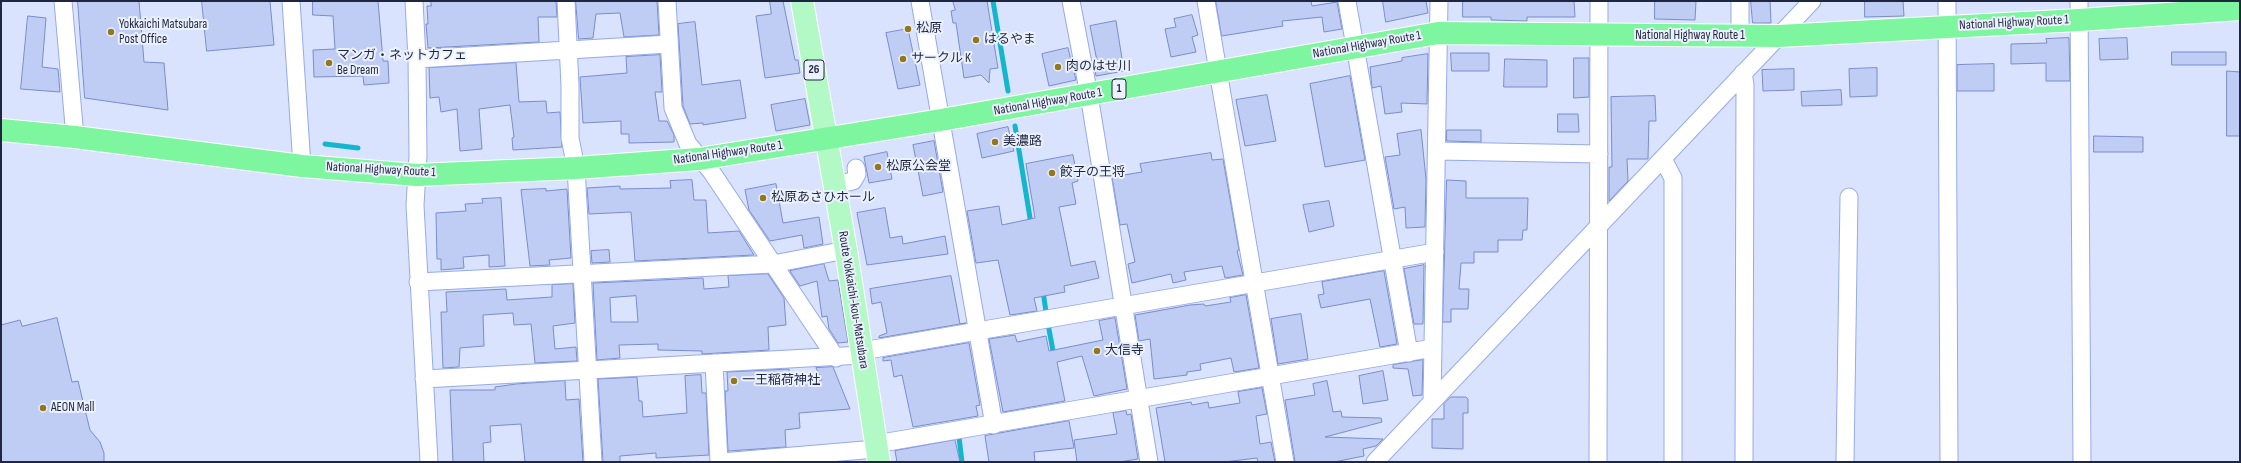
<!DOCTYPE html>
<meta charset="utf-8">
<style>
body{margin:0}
#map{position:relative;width:2241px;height:463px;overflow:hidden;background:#dae3fe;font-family:"Sofia Sans Condensed",sans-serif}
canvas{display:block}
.frame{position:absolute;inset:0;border:2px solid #1f263f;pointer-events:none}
</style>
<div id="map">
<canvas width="2241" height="463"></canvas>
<div class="frame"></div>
</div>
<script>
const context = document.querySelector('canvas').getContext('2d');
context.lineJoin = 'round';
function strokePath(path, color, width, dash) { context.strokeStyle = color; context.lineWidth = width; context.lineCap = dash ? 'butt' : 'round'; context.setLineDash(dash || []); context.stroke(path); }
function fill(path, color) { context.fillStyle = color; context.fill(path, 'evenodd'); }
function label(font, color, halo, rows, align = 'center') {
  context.font = font + ' "Sofia Sans Condensed","Noto Sans JP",sans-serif'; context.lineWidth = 4; context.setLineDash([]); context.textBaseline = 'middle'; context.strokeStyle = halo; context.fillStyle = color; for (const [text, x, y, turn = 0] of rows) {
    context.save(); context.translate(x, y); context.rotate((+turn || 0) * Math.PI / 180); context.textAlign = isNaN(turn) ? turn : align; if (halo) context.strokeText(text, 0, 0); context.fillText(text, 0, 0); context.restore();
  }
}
const stream = new Path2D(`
 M993,1L1008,91
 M1015,126L1031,224
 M325,144L358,148
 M1043,291L1046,312
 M1048,324L1054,356
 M959,437L962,462`);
const building = new Path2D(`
 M78,1H139L144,62L164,63L168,110L85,98Z
 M202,1H270L274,45L207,51Z
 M313,1H378L383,61H388L389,83L364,85L363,76L314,77L313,50L335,49L333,16L313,15Z
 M431,1H556L557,17H538L539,42L428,48L426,24H428L427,6H431Z
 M576,1H657L659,35L624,37L620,13L596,14L593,38L579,39Z
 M770,1H783L795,60H798L800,73L765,78L756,16L771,14Z
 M953,1H987L998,68L990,69L989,83L981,75L964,78L956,23H953L951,11L955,10Z
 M1216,1H1311L1312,6L1337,2L1342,29L1324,32L1322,17L1282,21L1283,26L1222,36Z
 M1383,1H1426L1428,13L1386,22Z
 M1463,1H1574L1575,17H1527V21L1491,20V17H1463Z
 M1655,1H1696L1695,20L1655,19Z
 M1751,1H1770L1771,23H1753Z
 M1865,1H1903L1904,16L1865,17Z
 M1192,15L1198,35L1192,37L1196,52L1171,57L1165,29L1176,27L1174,19Z
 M28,16L46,18L42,67L58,69L60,92L21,89Z
 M1116,21L1124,71L1096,76L1093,61H1097L1090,26Z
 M695,22L702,85L740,80L746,118L703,125V123L690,124L683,106L678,24Z
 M908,29L920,85L898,89L886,33Z
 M2069,38L2070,81H2046V63L2011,64V44L2047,43L2046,39Z
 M2127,38L2128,59L2100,60L2099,39Z
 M1068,48L1076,80L1049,86L1042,54Z
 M2172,52H2226V65H2172Z
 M1451,53H1489V71H1452Z
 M1428,54L1427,104L1401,103L1402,112L1385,114L1381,86L1372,88L1370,67L1402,61V58Z
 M660,55L662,92H655L659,121H667L674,135V142L629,143V134H621V121L583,123L580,77L627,73L626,57Z
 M1574,58H1589V97L1574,98Z
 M1505,59L1547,60V87H1504Z
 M516,63L519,102L546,101L547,113L560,112L562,147L513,150L512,138L514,137L510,105L479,109L482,149L460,151L457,109L441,112L439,97L430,98L429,68Z
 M1994,64V91H1957V65Z
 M1877,68V96L1850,97L1849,69Z
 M1794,69V90L1763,91L1762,70Z
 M2227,71L2240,72V136H2227Z
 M1350,76L1365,160L1325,167L1310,84Z
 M1841,90L1842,105L1802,106L1801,92Z
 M1267,95L1276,141L1245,146L1236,100Z
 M1655,96L1656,121H1649L1648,159H1627L1628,181L1609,201V167H1612L1611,97Z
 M805,99L810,125L776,131L771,105Z
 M1558,114H1578L1579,132H1558Z
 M1008,127L1014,151L982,158L977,134Z
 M1421,130L1426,179L1425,227L1406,228L1405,207L1394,209L1385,157L1400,155L1397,134Z
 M1447,130H1481V142L1447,141Z
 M2094,136L2143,137V152H2094Z
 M934,141L943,192L923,196L913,145Z
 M887,152L892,179L869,183L864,157Z
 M1211,153L1212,160L1223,159L1239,250L1237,251L1243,275L1225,278L1222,266L1184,272L1186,280L1173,283L1171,274L1132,283L1128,264L1135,262L1127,224L1120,225L1112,177L1142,172L1140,164Z
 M1073,155L1078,181L1072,183L1076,204L1059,207L1071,266L1095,261L1099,278L1064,286L1065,292L1034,298L1037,311L1010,315L998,260L976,263L967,211L999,206L1002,225L1035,218L1026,164Z
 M692,180L694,200H706L708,233L739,231L754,255L635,261L631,212L589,214L587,188L620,186V189L671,188L670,181Z
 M1447,180L1466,181V198H1528L1527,230H1523L1522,240H1498V252H1474V263H1461L1459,289H1469L1468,309H1451V322H1443Z
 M776,184L783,223L819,217L823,244L804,248L802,235L770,241L749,210L745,190Z
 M546,189V191L567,189L571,258L549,260L550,265L530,266L521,190Z
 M501,198L505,266L489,267V255L463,257L464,268L441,270V259H437L436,213L466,211L465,204L483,203L482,199Z
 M1329,201L1334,226L1309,232L1303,205Z
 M885,208L890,238L902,236L903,244L945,236L948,254L867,265L857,213Z
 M609,250L610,262L592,263L591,251Z
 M824,264L829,281L838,280L848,342L838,343L829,329L827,316L822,317L817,281L800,286L790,271Z
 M1424,265L1423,324H1414L1404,269Z
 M1384,271L1397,344L1380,347L1370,299L1321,308L1318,295L1324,294L1322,282Z
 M768,274L784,298L786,325L768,327L769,350L702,354V351L658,350V344L619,345L620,358L597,360L593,283L703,278L704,289L729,287L728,276ZM636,296L638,322H611L610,298Z
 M951,276L960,324L966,323L879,338V336L887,333L881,302L872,304L870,289Z
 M573,284L575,323L553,326L555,349L576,347L577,361L535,363L531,324L514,325L513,313L483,315L484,346L460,348L459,367L443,368L441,312H447L446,292L506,289L507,300L552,297V285Z
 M1246,295L1259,368L1234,372L1231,358L1200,364L1201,370L1187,372V375L1154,379L1150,339L1139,341L1135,315L1190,305L1204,304L1205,306L1231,302L1230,298Z
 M1301,314L1308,359L1278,364L1271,319Z
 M57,318L72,382L78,381L90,430L100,442L104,453V462H1V325L20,320L22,326Z
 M1115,318L1127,389L1094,396L1082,356L1057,362L1065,401L1003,412L989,339L1015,335L1017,342L1046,336L1049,351L1103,340L1099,321Z
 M969,343L980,405L976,406L978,416L913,427L902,375L894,377L891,360L883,361V358Z
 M1423,360L1422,395L1413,396L1408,369L1393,368V365Z
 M833,367L850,409L799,413L800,428L785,430L786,447L728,451L725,391H728L727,372L789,369L790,381L822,380L816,368Z
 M1383,371L1388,400L1363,404L1359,376Z
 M701,375L702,393H706L709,455L656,458V453L620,456V462H603L598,379L637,377L639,401H642L643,417L687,413L685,376Z
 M565,381L566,400L579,399L583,462H525L521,424L490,426L491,442L483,443L484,462H453L450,390H495V387L516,384Z
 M1327,381L1333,412L1341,411L1342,417L1381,418L1382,422L1325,437L1383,439L1376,446L1363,449L1364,456L1334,462H1295L1285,400L1315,395L1313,384Z
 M1262,388L1267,414L1256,416L1260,444L1271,442L1275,462H1258L1257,458L1224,462H1165L1156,408L1191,402L1192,405L1208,402L1209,408L1240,403L1238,392Z
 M1451,397H1466L1468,399V413H1463V449L1432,448V419H1444V404Z
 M1126,411L1127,415L1131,414L1138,459L1119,462H1077L1074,440L1117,434L1113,413Z
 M1069,421L1074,448L1034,452L1035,462H989L985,436Z
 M955,440L960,462H897L895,451Z`);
const minor = new Path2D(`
 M63,1L75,137
 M291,1L302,166
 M414,1L417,59L418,156L415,205L429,462
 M566,1L570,86V138L576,168L593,462
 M667,1L673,108L688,144L711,171L836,358
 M920,1L994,425
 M1071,1L1089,95L1149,462
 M1206,1L1285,462
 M1347,1L1409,353
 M1947,1L1949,462
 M2079,1L2082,462
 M1740,36V1
 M417,59L669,44
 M1743,73L1745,85L1744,462
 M1438,151L1599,154
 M1663,159L1673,178V462
 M834,185L853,181L857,174L856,168
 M418,282L773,264L846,250
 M862,351L1435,252
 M714,363L719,462
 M424,379L862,355
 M1432,401L1439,1
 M876,444L1433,348
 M722,462L876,449
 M1375,462L1812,1
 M1598,462L1599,1
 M1845,462L1849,197`);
const major = new Path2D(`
 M802,1L846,250L879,462`);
const highway = new Path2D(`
 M1,130L75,137L302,166L417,175L576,168L699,159L941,120L1438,33L1779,36L2079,20L2240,9`);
const markers = [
 [908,29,4,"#92771d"],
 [111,32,4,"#92771d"],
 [976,40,4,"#92771d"],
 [903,59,4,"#92771d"],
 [329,63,4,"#92771d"],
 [1058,67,4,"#92771d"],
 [995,142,4,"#92771d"],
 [878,167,4,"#92771d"],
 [1052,173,4,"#92771d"],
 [763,198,4,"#92771d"],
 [1097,351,4,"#92771d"],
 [734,381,4,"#92771d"],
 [43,408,4,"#92771d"]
];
const shields = [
 [814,70,20],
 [1119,89,14]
];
const shieldNames = [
 ["26",814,70],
 ["1",1119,89]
];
const streetNames = [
 ["National Highway Route 1",2014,23,-3],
 ["National Highway Route 1",1690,36],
 ["National Highway Route 1",1367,45,-10],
 ["National Highway Route 1",1048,102,-10],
 ["National Highway Route 1",728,153,-8],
 ["National Highway Route 1",381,170,3],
 ["Route Yokkaichi-kou-Matsubara",853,300,81]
];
const poiNames = [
 ["Yokkaichi Matsubara",119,25],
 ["Post Office",119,40],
 ["松原",916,29],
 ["はるやま",984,40],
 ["マンガ・ネットカフェ",337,56],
 ["Be Dream",337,71],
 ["サークル K",911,59],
 ["肉のはせ川",1066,67],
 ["美濃路",1003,142],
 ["松原公会堂",886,167],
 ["餃子の王将",1060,173],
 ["松原あさひホール",771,198],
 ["大信寺",1105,351],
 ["一王稲荷神社",742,381],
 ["AEON Mall",51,408]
];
strokePath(stream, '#13b6cd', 5);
fill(building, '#bfccf3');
strokePath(building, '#7a8cca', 1);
strokePath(minor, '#96aae9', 19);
strokePath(major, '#fff', 24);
strokePath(highway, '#fff', 24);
strokePath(minor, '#fff', 17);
strokePath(major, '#b2f9c5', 22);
strokePath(highway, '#7ef59f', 22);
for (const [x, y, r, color] of markers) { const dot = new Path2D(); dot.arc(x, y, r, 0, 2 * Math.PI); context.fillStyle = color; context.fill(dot); strokePath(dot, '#ecf1fe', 1.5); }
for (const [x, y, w] of shields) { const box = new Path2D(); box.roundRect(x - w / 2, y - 10, w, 20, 3); context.fillStyle = '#ecf1fe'; context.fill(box); strokePath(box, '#1f263f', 1); }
label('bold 12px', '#1f263f', null, shieldNames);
label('13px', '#1f263f', '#ecf1fe', streetNames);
label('13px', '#1f263f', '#ecf1fe', poiNames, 'left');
</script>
